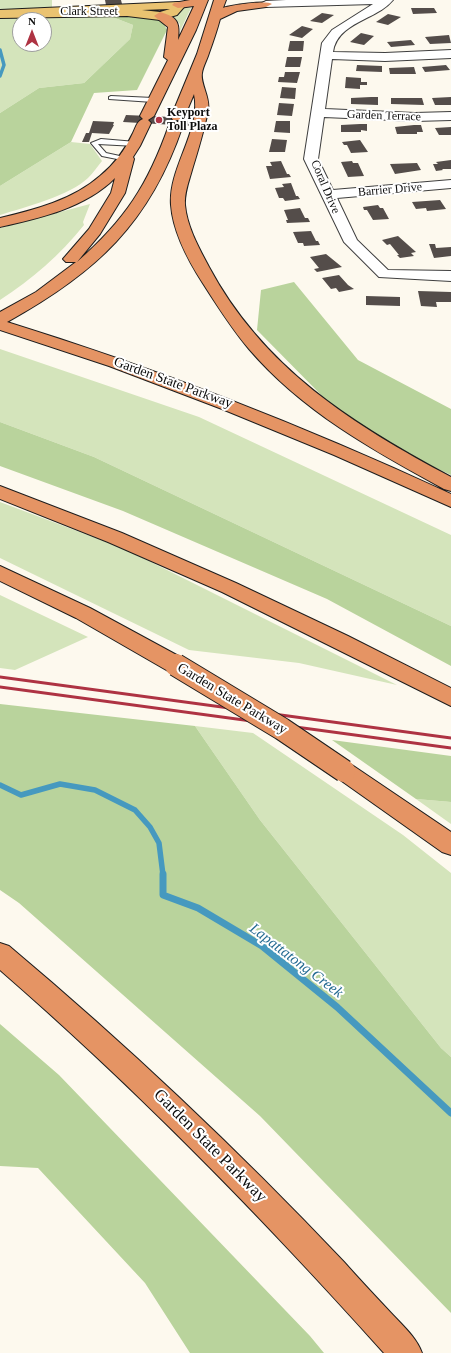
<!DOCTYPE html>
<style>
body{margin:0}
#map{position:relative;width:451px;height:1353px;overflow:hidden;background:#fdf9ee;font-family:"Times New Roman",serif}
canvas{display:block}
.north{position:absolute;left:12px;top:12px;width:40px;height:40px;box-sizing:border-box;background:#fff;border:1px solid #9e9e9e;border-radius:50%;rotate:0deg;font-size:11px;font-weight:700;line-height:16px;text-align:center;color:#0c0c0c}
.north::after{content:'';display:block;margin:auto;width:14px;height:18px;background:#ae3343;clip-path:polygon(50% 0,100% 100%,50% 72%,0 100%)}
</style>
<div id="map">
<canvas width="451" height="1353"></canvas>
<div class="north">N</div>
</div>
<script>
const context = document.querySelector('canvas').getContext('2d');
context.lineJoin = 'round';
function fill(path, color) { context.fillStyle = color; context.fill(path, 'evenodd'); }
function strokePath(path, color, width, dash) { context.strokeStyle = color; context.lineWidth = width; context.lineCap = dash ? 'butt' : 'round'; context.setLineDash(dash || []); context.stroke(path); }
function label(font, color, halo, rows, align = 'center') {
  context.font = font + ' "Times New Roman",serif'; context.lineWidth = 4; context.setLineDash([]); context.textBaseline = 'middle'; context.strokeStyle = halo; context.fillStyle = color; for (const [text, x, y, turn = 0] of rows) {
    context.save(); context.translate(x, y); context.rotate((+turn || 0) * Math.PI / 180); context.textAlign = isNaN(turn) ? turn : align; if (halo) context.strokeText(text, 0, 0); context.fillText(text, 0, 0); context.restore();
  }
}
const green = new Path2D(`
 M0,0H52V11L115,18L133,25L130,39L84,83L39,88L0,113ZM20,20H44V44H20Z
 M184,7L191,8L180,31V24L172,16L179,13Z
 M71,142L90,144L102,161C98,166 93,173 88,178C69,196 25,207 0,215V186Z
 M90,204L83,222L84,225C60,255 32,279 0,300V228Z
 M0,349L199,417L451,535V626L94,457L0,422Z
 M0,502L125,549L397,685L299,663L189,650L0,558Z
 M0,595L88,637L15,670L0,668Z
 M195,726L253,733L403,835L451,873V1057L441,1048L260,820Z
 M416,799L451,802V824Z`);
const forest = new Path2D(`
 M98,14L154,17L164,24L167,30L137,90L94,93L71,142L0,186V113L39,88L84,83L130,39L133,25L115,18Z
 M294,282L358,360L451,409V475L380,442L329,403L257,330L261,290Z
 M0,422L94,457L451,626V666L327,599L123,511L0,466Z
 M0,704L195,726L260,820L441,1048L451,1057V1313L260,1116L19,903L0,890Z
 M332,740L451,756V802L416,799Z
 M0,1024L59,1075L310,1336L324,1353H190L145,1283L38,1168L0,1166Z`);
const streamFar2 = new Path2D(`
 M0,50L4,65L0,76`);
const streamFar1 = new Path2D(`
 M0,785L21,795L60,784L95,790L135,810L150,827L159,843L163,875`);
const stream = new Path2D(`
 M163,874V895L198,908L262,946L337,1007L451,1113`);
const building = new Path2D(`
 M105,0H121L122,4L106,5Z
 M411,8H434L437,13L413,14Z
 M322,13L334,15L322,23L310,21Z
 M388,14L401,17L388,25L376,22Z
 M302,26L313,29L302,38L289,35Z
 M361,33L374,36L364,45L350,42Z
 M449,35L451,43L430,44L425,37Z
 M411,40L415,45L391,47L387,42Z
 M290,41H304L303,51H288Z
 M287,57H302L300,67H285Z
 M357,65L382,66V72L356,71Z
 M446,65L450,70L425,72L422,67Z
 M414,67L416,74H390L389,68Z
 M285,72H300L297,83L278,82L279,77H284Z
 M346,77L361,78V82H367V85H360V89L345,88Z
 M282,87L296,88L295,99L280,98Z
 M371,97H378V105L351,104V98Z
 M451,97V105H435L432,98Z
 M391,98H422L424,105L391,104Z
 M279,103L294,104L292,116L277,115Z
 M126,115L194,118L192,126L123,122Z
 M93,121L114,122L113,125H114L109,134L92,133L89,142H82L86,133H89Z
 M276,121H290V133L274,132Z
 M360,124H367V131L361,130V132H341V125Z
 M414,125H421L423,132H417V134H397L395,127Z
 M451,127V135H439L435,128Z
 M272,139L287,140L285,152H269Z
 M360,140L368,152L351,153L347,145H344L342,142Z
 M451,160V169H442L443,170L436,171L433,164H438L436,162Z
 M281,161L287,174H289L291,177L270,179L266,166H272L270,162Z
 M352,161L353,163H358L364,176L348,177L341,162Z
 M417,163L421,170L395,174L390,164Z
 M291,183L296,196H298L300,199L285,201L283,198H279L275,188L284,187L282,184Z
 M440,200L446,209L427,211L426,208L416,209L412,202Z
 M378,205L380,208H383L389,219L373,220L367,210H364L363,207Z
 M300,208L305,218H308L310,222L287,223L286,220H288L284,210Z
 M311,231L316,241H318L320,245L304,246L303,243H298L293,232Z
 M398,236L416,252L411,253L414,256L400,258L397,255H399L390,244L387,245L382,240Z
 M429,244H435L436,248L451,247V256L434,258Z
 M326,254L342,267L317,272L314,269L319,268L310,257Z
 M339,275L348,285L354,289L339,292L336,288L331,289L322,278Z
 M418,291L451,292V302H436L437,307L421,306Z
 M366,296L400,297V306L366,305Z`);
const service = new Path2D(`
 M111,96L153,98L156,100L153,102L109,99V97Z
 M101,139L136,142L139,144L136,146L98,144L106,153L129,158V160L127,161L102,156L91,143Z`);
const minor = new Path2D(`
 M286,0H393C377,20 337,22 333,52L385,53L451,50V58L385,61L332,59L325,109L415,113L451,112V120L415,121L324,117L318,159L333,190L451,180V188L337,198L357,240L388,270L451,271V281L379,277L344,242L304,159L322,43L332,30L373,4L266,7L260,4L266,1Z`);
const primary = new Path2D(`
 M178,2L182,3L184,7L177,15L160,20L127,16L0,18V10ZM170,9L160,12L142,10Z`);
const motorway = new Path2D(`
 M190,0H208L196,30L154,116L148,120L151,123L140,146L133,157L134,159L125,193L100,234L77,262C125,220 148,185 169,125L171,122H181L183,125C150,223 96,273 7,322C159,369 306,427 451,494V507L334,455L222,409L109,366L0,330V312L36,292L76,262H66L63,259L89,229L111,193L115,178C85,208 40,218 0,227V218C34,210 73,200 100,176C115,164 125,150 133,133C136,127 137,121 143,119L140,116L168,60L164,57L168,27L154,16L160,12C178,17 180,23 178,40L194,6L178,8L172,5L174,3Z
 M214,0H226L223,8C231,5 266,0 272,4L266,7L237,11L220,19C217,30 213,42 209,53C207,60 203,66 202,73C200,84 211,98 208,111C204,131 198,150 192,170C189,181 184,193 185,205C187,227 199,248 209,267C263,368 353,425 451,477V491L444,489C374,451 302,411 249,349C232,329 218,307 204,285C189,262 173,233 171,205C168,168 202,130 194,94L183,120H173L171,117L197,54Z
 M0,486L122,533L236,583L348,636L451,688V706L222,592L108,542L0,499Z
 M0,566L90,608L184,659L187,665L184,671L176,673L168,671L76,618L0,581Z
 M344,762L352,765L451,832V855L442,852L336,777L332,771L336,765Z
 M0,943L9,946C127,1045 238,1150 344,1262C359,1279 375,1296 391,1313C403,1326 416,1337 422,1353H384C263,1218 137,1089 0,970Z`);
const rail = new Path2D(`
 M0,677L451,738
 M0,687L451,748`);
const motorwayBridge = new Path2D(`
 M176,665L282,729L344,771`);
const markers = [
 [159,120,4,"#ae3343"]
];
const farStreetnames = [
 ["Clark Street",89,12],
 ["Garden Terrace",384,116,2],
 ["Coral Drive",325,187,67],
 ["Barrier Drive",390,190,-5]
];
const farPoinames = [
 ["Keyport",167,113],
 ["Toll Plaza",167,127]
];
const streetNames = [
 ["Garden State Parkway",173,383,20],
 ["Garden State Parkway",232,699,31]
];
const waterNames = [
 ["Lapattatong Creek",296,961,37]
];
const nearStreetnames = [
 ["Garden State Parkway",210,1146,45]
];
fill(green, '#d4e4bb');
fill(forest, '#b9d39c');
strokePath(streamFar2, '#4699bf', 3.5);
strokePath(streamFar1, '#4699bf', 5.5);
strokePath(stream, '#4699bf', 7);
fill(building, '#544d4a');
strokePath(service, '#3f3f3f', 2);
strokePath(minor, '#3f3f3f', 2);
strokePath(primary, '#1d1d1d', 2);
strokePath(motorway, '#1d1d1d', 2);
fill(service, '#fff');
fill(minor, '#fff');
fill(primary, '#eac371');
fill(motorway, '#e59464');
strokePath(rail, '#ae3343', 3);
strokePath(motorwayBridge, '#1d1d1d', 24, []);
strokePath(motorwayBridge, '#e59464', 22);
for (const [x, y, r, color] of markers) { const dot = new Path2D(); dot.arc(x, y, r, 0, 2 * Math.PI); context.fillStyle = color; context.fill(dot); strokePath(dot, '#fff', 1.5); }
label('12px', '#0c0c0c', '#fff', farStreetnames);
label('bold 12px', '#0c0c0c', '#fff', farPoinames, 'left');
label('14px', '#0c0c0c', '#fff', streetNames);
label('italic 15px', '#236a91', '#fff', waterNames);
label('17px', '#0c0c0c', '#fff', nearStreetnames);
</script>
